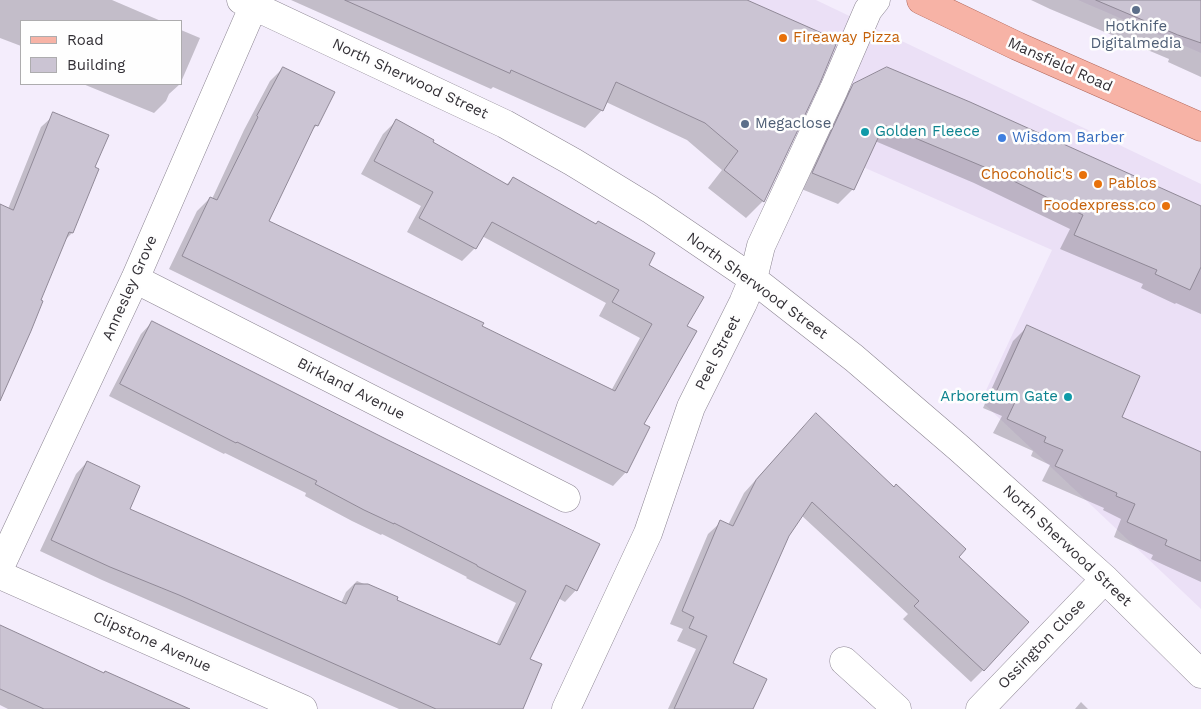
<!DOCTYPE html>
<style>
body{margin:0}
#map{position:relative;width:1201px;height:709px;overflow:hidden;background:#f4edfc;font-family:"Work Sans",sans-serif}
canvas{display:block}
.legend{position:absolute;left:20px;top:20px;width:162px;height:65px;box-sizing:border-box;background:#fefefe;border:1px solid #adacae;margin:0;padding:6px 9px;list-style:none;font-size:15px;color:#333036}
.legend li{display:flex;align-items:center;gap:10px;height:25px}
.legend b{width:25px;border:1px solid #adacae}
</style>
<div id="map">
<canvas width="1201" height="709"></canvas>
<ul class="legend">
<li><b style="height:6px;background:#f7b3a6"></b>Road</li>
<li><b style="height:14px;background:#cbc4d3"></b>Building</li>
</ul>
</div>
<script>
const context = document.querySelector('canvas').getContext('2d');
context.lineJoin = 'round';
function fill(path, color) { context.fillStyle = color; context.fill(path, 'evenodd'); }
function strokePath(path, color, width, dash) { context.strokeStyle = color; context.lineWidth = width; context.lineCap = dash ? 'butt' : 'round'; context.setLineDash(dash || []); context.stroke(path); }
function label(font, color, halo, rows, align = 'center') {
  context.font = font + ' "Work Sans",sans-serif'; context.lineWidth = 5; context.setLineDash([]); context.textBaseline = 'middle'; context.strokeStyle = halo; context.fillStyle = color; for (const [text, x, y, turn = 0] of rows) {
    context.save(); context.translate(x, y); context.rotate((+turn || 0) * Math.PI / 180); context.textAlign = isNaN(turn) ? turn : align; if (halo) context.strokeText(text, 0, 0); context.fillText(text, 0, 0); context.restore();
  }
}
const built = new Path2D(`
 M569,0H816L1201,184V609L981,401L1052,250L806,142L798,137L768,111Z
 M1078,0H1201V53Z`);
const shadow = new Path2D(`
 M0,0H112L161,21H21V46L0,38Z
 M291,0H744L763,201L746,218L708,188L722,170L687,140L606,102L602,110L585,128L493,87L491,89Z
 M1031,0H1201V77L1168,62L1169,59L1050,9Z
 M181,30L200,38L181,82Z
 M283,68L317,125L311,131L267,222L611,391L640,338L599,316L606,303L482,236L475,248L462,261L407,232L421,206L361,174L383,134L396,121L431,143L506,185L513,178L647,266L685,327L642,425L626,472L613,486L169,269L197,211L210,198L212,199L244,130L270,81Z
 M83,84H180L169,94L166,101L154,113Z
 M854,85L1201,207V314L1176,303L1175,304L1141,288L1143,284L1060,249L1070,229L974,183L875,141L853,189L838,204L799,188L839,100Z
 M53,116L94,168L97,170L72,233L64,241L0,401V206L8,209L41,127Z
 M152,322L576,590L565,602L558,598L529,660L521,709H399L102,580L40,551L76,474L87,462L128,510L341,603L346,592L357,581L397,598L396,600L496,645L516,603L466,578L467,577L382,534L381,535L352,521L305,496L306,493L225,453L224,454L109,396L141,334Z
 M1027,327L1120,417L1201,454V582L1151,559L1153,555L1114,537L1121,519L1103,510L1104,508L1042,481L1050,465L1031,456L1033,451L993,433L1002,416L983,408L1013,341Z
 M803,427L957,557L983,670L971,682L903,619L908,614L801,515L788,535L731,664L751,709H668L696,649L677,641L683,629L670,624L708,534L721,522L728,525L744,493Z
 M0,637L104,674L187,709H8L0,705Z
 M1081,702L1088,709H1075Z`);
const building = new Path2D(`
 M345,0H747L833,38L837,42L820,83L764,202L724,170L738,151L705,123L616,82L603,111L511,70L510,73Z
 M1096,0H1201V43L1178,35Z
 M283,67L335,92L318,126L315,125L269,221L484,323L482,326L615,391L652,324L612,302L619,290L492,222L476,249L419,218L433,192L374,161L396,119L434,140L433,142L508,185L513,177L596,224L598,221L655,253L649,265L704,297L687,326L697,331L644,424L650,427L627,473L182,256L210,197L217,200L258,117L257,116Z
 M887,67L970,102L1201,206V267L1190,290L1155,274L1157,270L1074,235L1083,215L989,169L884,125L854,190L812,173L853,84Z
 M53,112L109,135L95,167L99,169L73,233L69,232L41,300L43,301L31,331L0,401V204L13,210Z
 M152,321L388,440L600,544L577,591L566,585L530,659L542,664L523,709H436L179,595L110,567L51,540L87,461L140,486L130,509L346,604L355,584H368L398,597L397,600L500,645L526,591L477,566V565L394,523V524L364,510L315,484L317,481L237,442L236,443L120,384Z
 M1027,325L1140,376L1122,417L1201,452V561L1165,545L1167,540L1127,522L1135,504L1116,496L1117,493L1055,466L1063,450L1044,442L1046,437L1007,419L1015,402L996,393Z
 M816,413L894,487L896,484L966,549L959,557L1029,622L984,671L914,606L919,601L812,502L789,536L733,663L767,679L753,709H674L707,636L689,628L694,617L682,611L720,520L733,526L756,480Z
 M0,625L104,673L105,671L190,709H44L0,689Z`);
const street = new Path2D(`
 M241,0L505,124L573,162L650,209L753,279L854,358L960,449L1105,579L1201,674
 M135,279L566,498
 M0,567L135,279L254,5
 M0,575L303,709
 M844,661L897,709
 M566,709L648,533L691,407L743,303L753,279L761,246L834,89L868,10L876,0
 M980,709L1105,579`);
const primary = new Path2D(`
 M921,0L1017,46L1201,127`);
const markers = [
 [1136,10,5,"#5c6f8a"],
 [783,38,5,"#e8710a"],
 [745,124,5,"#5c6f8a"],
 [865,132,5,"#0f9aa8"],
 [1002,138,5,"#3f7fe0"],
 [1083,175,5,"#e8710a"],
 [1098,184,5,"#e8710a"],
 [1166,206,5,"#e8710a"],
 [1068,397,5,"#0f9aa8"]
];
const serviceNames = [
 ["Hotknife",1136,27],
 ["Digitalmedia",1136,44],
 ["Megaclose",755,124,"left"]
];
const foodNames = [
 ["Fireaway Pizza",793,38],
 ["Chocoholic's",1073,175,"right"],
 ["Pablos",1108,184],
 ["Foodexpress.co",1156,206,"right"]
];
const streetNames = [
 ["Mansfield Road",1060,65,24],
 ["North Sherwood Street",410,79,25],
 ["North Sherwood Street",757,286,36],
 ["Annesley Grove",130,288,-66],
 ["Peel Street",718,353,-63],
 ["Birkland Avenue",351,389,27],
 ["North Sherwood Street",1067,546,43],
 ["Clipstone Avenue",152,642,24],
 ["Ossington Close",1042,644,-46]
];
const cultureNames = [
 ["Golden Fleece",875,132],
 ["Arboretum Gate",1058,397,"right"]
];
const shopNames = [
 ["Wisdom Barber",1012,138]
];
fill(built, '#ebe0f6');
fill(shadow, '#0003');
fill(building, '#cbc4d3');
strokePath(building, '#908997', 1);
strokePath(street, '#8c8592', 29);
strokePath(primary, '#af6558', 29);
strokePath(street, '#fff', 28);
strokePath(primary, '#f7b3a6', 28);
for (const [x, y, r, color] of markers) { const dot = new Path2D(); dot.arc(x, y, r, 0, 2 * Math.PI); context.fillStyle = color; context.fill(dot); strokePath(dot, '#fefefe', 2); }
label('15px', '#4e5e75', '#fefefe', serviceNames);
label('15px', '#c56008', '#fefefe', foodNames, 'left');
label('15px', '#333036', '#fefefe', streetNames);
label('15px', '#0d838f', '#fefefe', cultureNames, 'left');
label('15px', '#366cbe', '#fefefe', shopNames, 'left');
</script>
